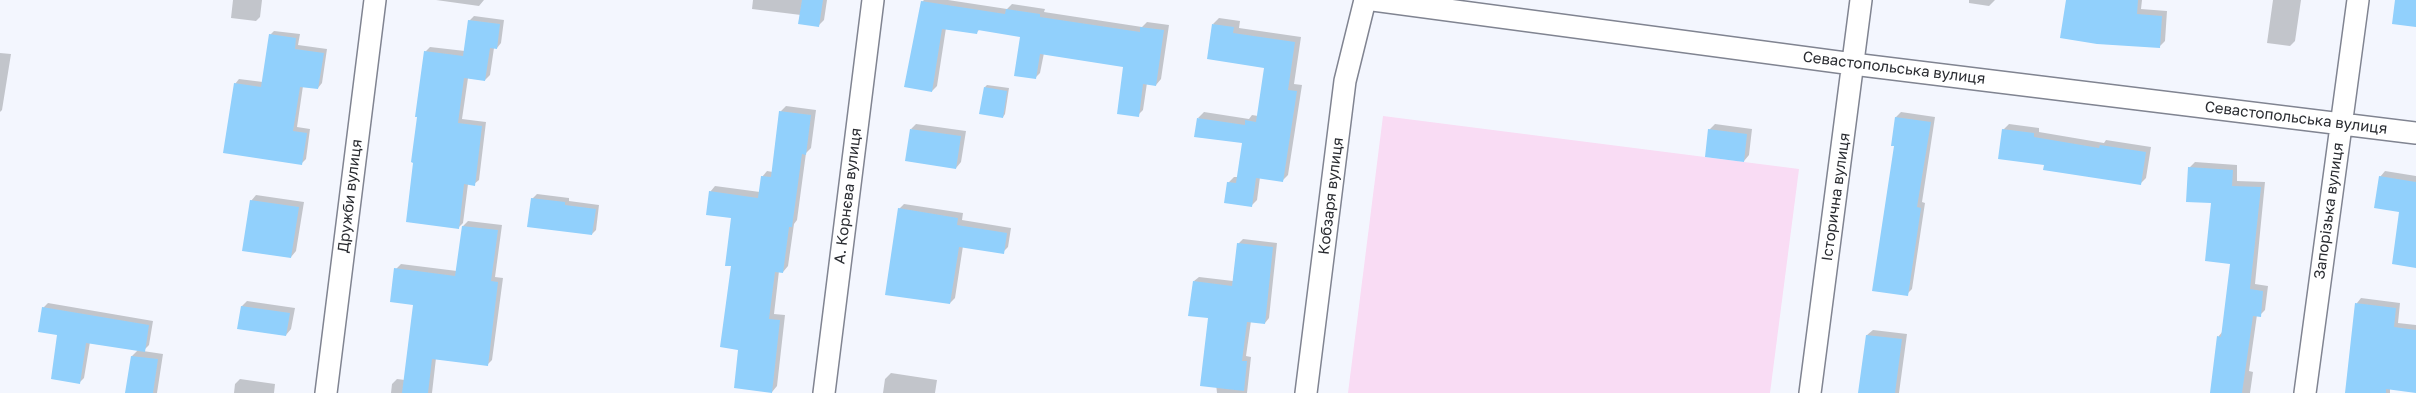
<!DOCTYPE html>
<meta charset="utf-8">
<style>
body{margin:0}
canvas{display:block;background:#f3f6fe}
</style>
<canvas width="2416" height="393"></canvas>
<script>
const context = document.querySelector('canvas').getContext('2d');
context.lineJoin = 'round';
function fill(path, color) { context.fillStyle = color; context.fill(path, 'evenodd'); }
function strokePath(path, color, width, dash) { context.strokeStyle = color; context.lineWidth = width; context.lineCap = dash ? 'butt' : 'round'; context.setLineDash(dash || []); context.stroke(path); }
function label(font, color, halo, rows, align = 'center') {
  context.font = font + ' "Golos Text",sans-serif'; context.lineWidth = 4; context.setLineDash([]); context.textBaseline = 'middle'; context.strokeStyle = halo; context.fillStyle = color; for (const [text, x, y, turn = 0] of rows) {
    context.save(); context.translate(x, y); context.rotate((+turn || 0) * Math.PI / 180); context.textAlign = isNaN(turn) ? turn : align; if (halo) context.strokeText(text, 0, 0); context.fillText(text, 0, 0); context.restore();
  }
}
const green = new Path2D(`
 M1383,116L1799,169L1770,393H1348Z`);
const shadow = new Path2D(`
 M233,0H262L260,17L256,21L231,18Z
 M436,0H484L479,6Z
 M753,0H827L824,20L819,25L801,15L752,9Z
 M924,0H948L1007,9L1012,4L1045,9L1044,12L1142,27L1147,22L1169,25L1161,79L1156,85L1147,83L1143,110L1138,115L1124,66L1044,53L1040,73L1035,78L1021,36L980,29L976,33L946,28L937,86L932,91L922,2Z
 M1969,0H1995L1989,6L1969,3Z
 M2067,0H2142L2141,9L2167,11L2165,41L2159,47Z
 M2273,0H2301L2295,41L2290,46L2267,43Z
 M474,16L504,20L501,43L497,48H494L490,75L485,80L468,78L462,119L486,122L479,180L474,184H468L463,223L458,228L425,52L430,47L465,51L469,21Z
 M1219,18L1240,21L1239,28L1301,37L1294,84L1302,85L1288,175L1282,181L1260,177L1257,200L1251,206L1228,183L1234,177H1238L1243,142L1198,118L1204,112L1249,119L1252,115L1258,116L1266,67L1213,24Z
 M274,31L300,34L298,45L327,49L322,83L318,88L303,86L297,127L310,129L306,159L301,164L235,84L239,79L263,82L270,35Z
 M0,53L11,54L2,110L0,112Z
 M987,85L1009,88L1005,114L1003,117L985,87Z
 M786,106L816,110L811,148L806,153L797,220L794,224L788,266L783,272L779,271L774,314L785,315L777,386L772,392L740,349L732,265V217L710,192L715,186L760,192L762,177L767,171L773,172L780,112Z
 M1901,112L1935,117L1922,202L1925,203L1912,289L1907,294L1895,145L1896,117Z
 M916,124L966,131L961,162L956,168L911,129Z
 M1715,124L1752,129L1749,155L1744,161L1709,130Z
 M2009,124L2039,128V132L2104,143L2106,140L2151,147L2146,178L2140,184L2046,164L2003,130Z
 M2195,162L2237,165V181L2265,182L2255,284L2268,286L2265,310L2260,315H2257L2249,371L2253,372L2250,393H2212L2218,337L2223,331L2232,263L2212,202L2189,168Z
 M2385,171L2416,176V213L2380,177Z
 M537,194L569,198V201L599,205L596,230L592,234L532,199Z
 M256,195L304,202L296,251L291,257L251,201Z
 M904,204L963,213L962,220L1011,228L1008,247L1003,252L963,246L955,298L950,303L899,209Z
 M468,221L502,225L495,277L503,278L492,360L487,365L436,358L432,393H391L392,384L397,379L405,380L414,304L396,269L401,264L457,271L463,226Z
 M1243,239L1277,243L1269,318L1265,323L1251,321L1246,356L1251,357L1247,393H1217L1209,317L1194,281L1199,277L1233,281L1238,244Z
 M2361,298L2400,303L2398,323L2416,325V392L2390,388V393H2346L2357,303Z
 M247,301L295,308L291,329L286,335L239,328L242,306Z
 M48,303L153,321L149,345L143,351L163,354L157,393H126L132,356L139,349L90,342L84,378L80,382L59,333L43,308Z
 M1873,330L1907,334L1899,393H1860L1867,335Z
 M891,373L937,380L935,393H883L885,379Z
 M240,379L275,384L274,393H234L235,384Z`);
const building = new Path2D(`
 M802,0H823L819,27L798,24Z
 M2066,0H2138L2137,14L2162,16L2160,48L2097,44L2060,38Z
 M2395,0H2416V27L2392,24Z
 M921,1L1005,14L1006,9L1040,14V17L1140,32V27L1164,30L1156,86L1143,84L1139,117L1117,114L1123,67L1040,54L1036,79L1014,76L1020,37L978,30L977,34L942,29L932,92L904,87Z
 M468,20L500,24L497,49L490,48L485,81L464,78L458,123L482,126L475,186L464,184L459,229L406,222L413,163L411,162L417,117H415L424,51L463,56Z
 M1212,24L1234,27L1233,33L1295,42L1288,90L1297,91L1283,182L1256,178L1252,207L1224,203L1227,182L1236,183L1242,143L1194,137L1197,118L1245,125V120L1256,122L1264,68L1207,59Z
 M269,34L296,38L295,49L324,53L318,89L300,87L293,131L307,133L302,165L223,153L234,83L261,87Z
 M984,87L1007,91L1003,118L979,114Z
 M779,111L811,115L806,155L802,154L792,227H789L783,273L775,272L769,319L780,320L772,393L734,388L738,350L720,347L731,266H725L731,218L706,215L709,191L758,198L761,176L771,177Z
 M1895,117L1931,122L1917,207L1921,208L1908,296L1872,291L1894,146H1891Z
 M910,129L961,136L956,169L905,161Z
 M1708,129L1747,134L1744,162L1705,157Z
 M2002,129L2034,133V137L2099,148L2100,145L2146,152L2141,185L2043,170L2044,165L1998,159Z
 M2188,167L2233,170L2232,186L2261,187L2250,289L2263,291L2261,317L2253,316L2242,393H2210L2217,336L2221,337L2230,264L2205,261L2211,203L2186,202Z
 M2379,176L2416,182V268L2392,264L2399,212L2374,208Z
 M531,198L565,202V205L596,209L592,235L527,227Z
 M250,200L299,207L291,258L242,251Z
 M898,208L958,218L957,225L1007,233L1004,254L959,247L950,304L885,295Z
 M462,226L498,230L491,281L498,282L488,366L432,359L428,393H402L413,305L390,302L394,268L455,276Z
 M1237,243L1273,247L1265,324L1247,322L1242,361H1247L1244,391L1200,386L1208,318L1188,316L1193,281L1232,286Z
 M2355,303L2396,308L2394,327L2416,330V393L2386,389V393H2345Z
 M241,306L290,313L286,336L237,329Z
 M42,307L149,325L145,352L86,343L80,384L51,379L57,335L38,332Z
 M1866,335L1902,339L1895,393H1858Z
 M131,356L158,359L153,393H125Z`);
const street = new Path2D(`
 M1373,0L1853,64L2416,133
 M326,393L375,0
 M824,393L873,0
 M1306,393L1345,81L1365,0
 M1810,393L1861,0
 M2305,393L2358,0`);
const streetNames = [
 ["Севастопольська вулиця",1894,68,7],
 ["Севастопольська вулиця",2296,118,7],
 ["Дружби вулиця",350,196,-83],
 ["А. Корнєва вулиця",848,196,-83],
 ["Кобзаря вулиця",1331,196,-83],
 ["Історична вулиця",1836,197,-82],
 ["Запорізька вулиця",2329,211,-82]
];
fill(green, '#f9dcf4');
fill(shadow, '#0003');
fill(building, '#91d0fc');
strokePath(street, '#808491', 24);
strokePath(street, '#fff', 21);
label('15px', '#2a2c31', '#fff', streetNames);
</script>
